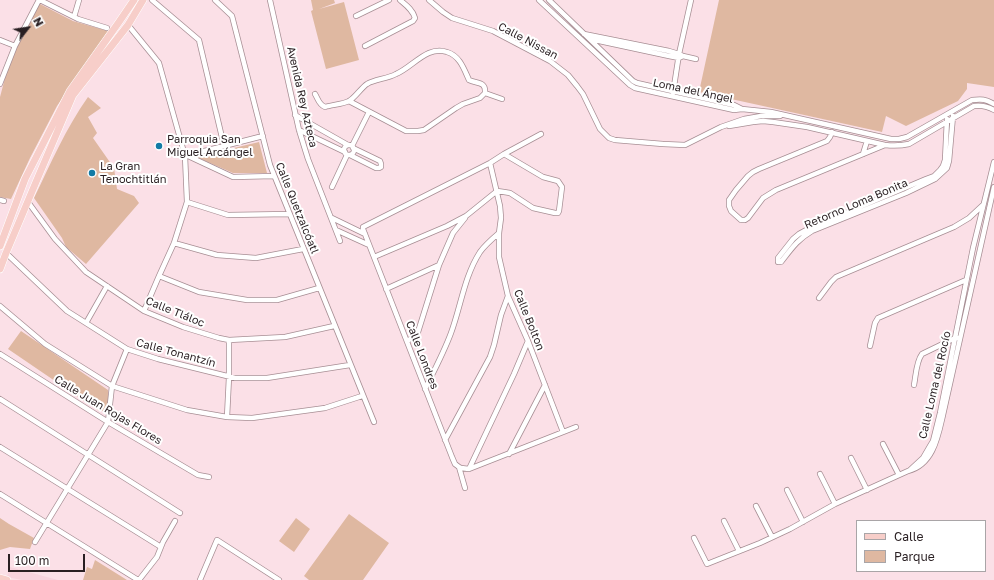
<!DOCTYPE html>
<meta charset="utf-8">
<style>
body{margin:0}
#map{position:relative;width:994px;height:580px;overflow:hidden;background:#fbe0e7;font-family:"Golos Text",sans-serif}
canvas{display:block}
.legend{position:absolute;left:856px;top:520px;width:130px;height:52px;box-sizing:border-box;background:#fff;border:1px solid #a9a5a7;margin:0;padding:5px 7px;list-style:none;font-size:12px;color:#291f22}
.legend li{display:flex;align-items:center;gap:8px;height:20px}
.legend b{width:20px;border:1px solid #a9a5a7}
.north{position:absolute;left:8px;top:8px;width:40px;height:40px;-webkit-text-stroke:3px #fff;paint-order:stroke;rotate:60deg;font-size:11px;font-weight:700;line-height:16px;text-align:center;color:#291f22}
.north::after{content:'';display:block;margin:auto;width:14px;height:18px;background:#291f22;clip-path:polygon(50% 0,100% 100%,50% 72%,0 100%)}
.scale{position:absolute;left:8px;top:554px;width:77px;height:18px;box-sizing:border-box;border:2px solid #291f22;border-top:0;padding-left:5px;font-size:12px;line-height:14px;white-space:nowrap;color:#291f22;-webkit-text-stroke:3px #fff;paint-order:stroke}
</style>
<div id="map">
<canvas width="994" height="580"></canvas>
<ul class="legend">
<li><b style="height:5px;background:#f7cec9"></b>Calle</li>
<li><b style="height:11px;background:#dfb8a1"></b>Parque</li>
</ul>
<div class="north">N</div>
<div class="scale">100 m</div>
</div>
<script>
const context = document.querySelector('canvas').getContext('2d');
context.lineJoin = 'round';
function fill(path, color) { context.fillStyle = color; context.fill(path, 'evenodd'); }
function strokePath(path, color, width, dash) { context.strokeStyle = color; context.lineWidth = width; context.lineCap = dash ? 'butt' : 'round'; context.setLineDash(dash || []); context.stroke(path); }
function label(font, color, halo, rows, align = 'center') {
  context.font = font + ' "Golos Text",sans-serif'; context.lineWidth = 4; context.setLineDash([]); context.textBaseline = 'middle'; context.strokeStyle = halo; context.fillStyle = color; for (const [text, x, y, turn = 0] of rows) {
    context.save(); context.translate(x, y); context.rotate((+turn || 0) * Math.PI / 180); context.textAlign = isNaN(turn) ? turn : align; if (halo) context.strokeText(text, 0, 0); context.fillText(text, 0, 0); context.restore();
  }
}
const built = new Path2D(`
 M10,567L58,580H22L7,577Z`);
const green = new Path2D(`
 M311,0H334L335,3L319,9L344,2L359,60L326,69L311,11L313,10Z
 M719,0H994V87L967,83V89L958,101L906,126L886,116L882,132L699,92Z
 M40,4L73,21L108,31L57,106L30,158L11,199L0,197V97L14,44Z
 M88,97L101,108L88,117L97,133L93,138L114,168L117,189L134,196L139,203L86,264L66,247L62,238L34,198C51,163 66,128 88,97Z
 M259,142L267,173H233L196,157Z
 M21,331L108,390V411H99L8,349Z
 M349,514L389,543L363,580H309L304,576Z
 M0,518L9,524L34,538L30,549L10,547L0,550Z
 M296,518L310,529L294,552L279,541Z
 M95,560L127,580H83L87,567L92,569Z`);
const street = new Path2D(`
 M40,0L78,19L107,28
 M152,0L199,40L224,146
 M215,0L232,16L270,165L374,422
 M270,0L299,130L308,159L340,241
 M429,0L443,12L452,18L493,31L550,61L568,75L577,86L583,94L600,129L609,138L615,140L663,144L685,145L721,127L744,119L761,116H780
 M539,0L630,85L635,88L734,110L742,109L771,112L891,139H899L907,137L972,100C982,99 985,99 994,104
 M549,0L633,81L637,83L734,105L742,109
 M356,16L389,0
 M74,17L79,0
 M128,25L159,63L185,156L187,202L174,243L159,276L144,311
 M584,34L669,51L679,54L683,56L696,59
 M590,39L669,56L679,58L683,56
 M0,40L15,46
 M365,46L413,21L415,18C413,10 406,5 400,0
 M0,84L15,46L39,0
 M485,93L502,99
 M673,93L679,54L691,0
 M315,94C318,99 319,105 325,107C331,105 344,104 349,101C355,98 361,88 367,84C375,79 387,79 396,74C413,67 427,45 447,52C460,56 464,69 469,80C477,84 486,81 485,93L480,98L463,104L456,108L424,130L418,131H406L349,101
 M295,115L348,145
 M729,126L753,122L763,121L773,122L807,127L885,145C894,146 900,146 909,144L974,106C982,105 987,106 994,110
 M299,130L345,152
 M832,132L830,137L827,141L759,169L753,172L748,176L736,190L729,200V206L731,211L741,220H745L748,218L763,198L776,190L885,145
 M344 150a5 5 0 1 1 10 0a5 5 0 1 1-10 0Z
 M352,146L369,112
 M863,154L867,141
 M186,155L233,177L274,176
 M350,155L376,168H379L381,167V164L380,161L353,148
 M185,156L263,136
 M490,163L500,206L501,218L499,233V257L508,296L528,341L563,432
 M332,187L347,155
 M0,200L4,201
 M28,202L55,239L86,272L144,311L183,327L219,338L229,340L285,337L334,326
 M187,202L228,215L289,214
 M332,218L365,234
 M336,230L369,245
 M174,243L217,255L256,258L303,249
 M6,253L67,311L127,349L158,359L235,378H267L350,365
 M374,257L447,226L466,216L497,191L504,192L510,193L533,208L555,213H558L559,211L562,187L558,181L543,177L504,154
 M778,262H781C792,248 797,240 812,231L906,193L935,179L947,168L949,161L953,116
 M778,262V258L793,239L799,234L810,228L926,179L934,176L940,170L943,166L945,160L947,119
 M159,276L199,292L247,300H277L319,288
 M386,289L439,265
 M819,298L831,282L836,277L954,227L969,218L983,205
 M0,306L45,344L112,386L187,410L227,417L252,418L325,408L362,396
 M86,323L107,286
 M407,341L414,337L418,332L439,265L453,233L465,218
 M870,346L875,323L878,318L966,280
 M0,354L108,422L198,475L209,477
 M914,385C916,375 916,362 922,354L955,338H958
 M425,389C434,371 444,352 451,333C461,306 464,277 480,252C485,245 492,239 499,233
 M0,399L180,513
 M227,417L229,377V340
 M445,440L490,357L494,345L501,315L508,296
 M883,444L899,475
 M0,447L161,547
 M509,454L545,385
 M851,458L867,490
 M459,467L461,468L469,469L576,427
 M469,469L514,374L528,341
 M910,470L923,458L930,446L933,441L940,413L973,248L994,162
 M820,474L835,504
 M465,488L459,467L455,464L452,457L363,229V227L490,163L504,154L541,134
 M787,490L803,522
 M0,494L138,580
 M756,506L772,537
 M724,521L739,551
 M694,538L707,564L760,543L790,529L835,504L908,471C933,465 938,437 943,415L994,187
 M35,542L108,422L112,386L127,349
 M139,580L157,557L163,542L175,521
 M200,580L217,540L279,580`);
const primary = new Path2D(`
 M0,246L25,179L70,91L119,22L134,0
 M0,269L6,253L36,182L73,95L128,25L143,0
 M0,578L7,580`);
const markers = [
 [159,146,4,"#127ba5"],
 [92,173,4,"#127ba5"]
];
const streetNames = [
 ["Calle Nissan",528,41,28],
 ["Loma del Ángel",693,91,12],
 ["Avenida Rey Azteca",302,97,77],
 ["Retorno Loma Bonita",856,204,-23],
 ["Calle Quetzalcóatl",297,208,68],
 ["Calle Tláloc",175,312,22],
 ["Calle Bolton",529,320,68],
 ["Calle Tonantzín",176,353,15],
 ["Calle Londres",422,355,69],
 ["Calle Loma del Rocío",935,385,-77],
 ["Calle Juan Rojas Flores",108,410,31]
];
const poiNames = [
 ["Parroquia San",167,140],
 ["Miguel Arcángel",167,153],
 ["La Gran",100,167],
 ["Tenochtitlán",100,180]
];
fill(built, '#f7d3dd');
fill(green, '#dfb8a1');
strokePath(street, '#a78e94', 6);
strokePath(primary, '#fff', 8);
strokePath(street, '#fff', 4.5);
strokePath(primary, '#f7cec9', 7);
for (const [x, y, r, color] of markers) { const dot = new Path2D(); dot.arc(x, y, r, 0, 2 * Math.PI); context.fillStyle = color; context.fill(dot); strokePath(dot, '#fff', 1.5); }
label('11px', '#291f22', '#fff', streetNames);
label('11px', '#291f22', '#fff', poiNames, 'left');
</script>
